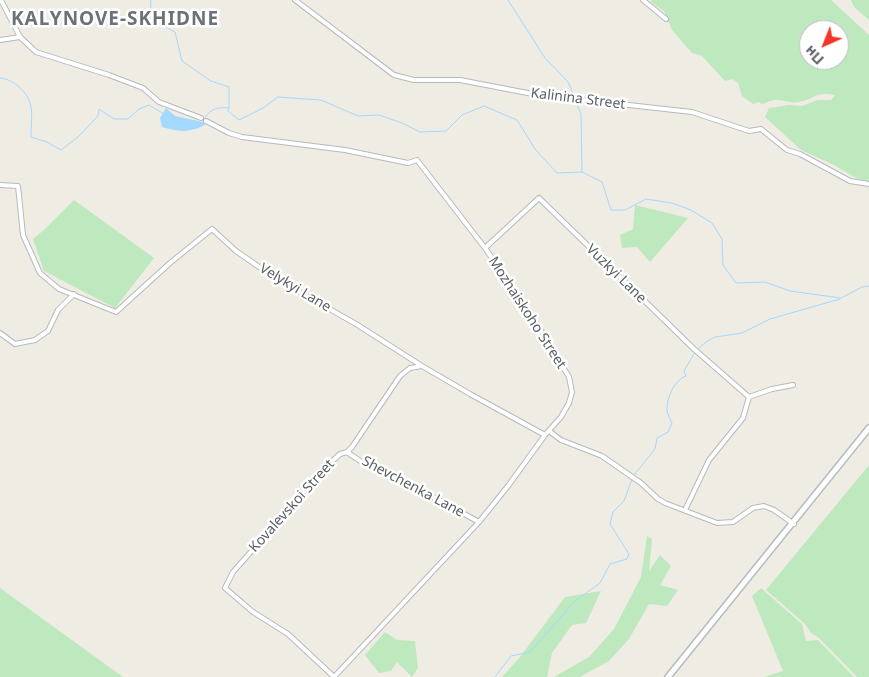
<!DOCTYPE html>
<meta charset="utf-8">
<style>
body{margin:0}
#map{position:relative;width:869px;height:677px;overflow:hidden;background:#efece3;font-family:"Noto Sans",sans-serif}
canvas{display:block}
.north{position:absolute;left:799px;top:20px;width:50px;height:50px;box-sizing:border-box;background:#fff;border:1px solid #bdbfc1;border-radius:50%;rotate:224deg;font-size:14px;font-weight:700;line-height:20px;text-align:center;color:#5b6065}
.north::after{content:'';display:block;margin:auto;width:18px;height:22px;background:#f33426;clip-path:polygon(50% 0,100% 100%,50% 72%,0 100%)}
</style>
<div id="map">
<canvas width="869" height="677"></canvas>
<div class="north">Пн</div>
</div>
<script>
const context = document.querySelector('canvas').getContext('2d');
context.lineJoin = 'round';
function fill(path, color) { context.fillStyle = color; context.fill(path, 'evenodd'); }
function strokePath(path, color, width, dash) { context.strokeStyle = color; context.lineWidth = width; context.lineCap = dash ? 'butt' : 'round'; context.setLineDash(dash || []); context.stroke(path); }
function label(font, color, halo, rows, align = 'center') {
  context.font = font + ' "Noto Sans",sans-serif'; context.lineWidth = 5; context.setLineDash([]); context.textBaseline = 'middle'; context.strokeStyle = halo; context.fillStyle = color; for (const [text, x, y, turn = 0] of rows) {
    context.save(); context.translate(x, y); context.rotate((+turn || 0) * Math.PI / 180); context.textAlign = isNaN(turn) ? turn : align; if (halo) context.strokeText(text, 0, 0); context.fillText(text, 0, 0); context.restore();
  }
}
const green = new Path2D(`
 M651,0H831L869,35V181L858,179L834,165L801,150L765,117L769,108L789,105L802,106L818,100H831L835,95C814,91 815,99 799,102C790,104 782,99 774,100C771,100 766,103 762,104L759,102L753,104L742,96L738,83L732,79L725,81L702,56L692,53L672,30L664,11L651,2ZM809,30H839V60H809Z
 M851,0H869V20L854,7Z
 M74,200L154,258L115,308L44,271L33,239L45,229Z
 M635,205L688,218L650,262L637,247L622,248L620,235L633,229Z
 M869,465V677H857L819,638L811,633L805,624L766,590Z
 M647,536L652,539L649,571L660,555L671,566L660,585L678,590L667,606L649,604L629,639L609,661L580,677H554L589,657L614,629L641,577Z
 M0,588L123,677H0Z
 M761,588L802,624L806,641L818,640L854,677H764L783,671L752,596Z
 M601,591L586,623L572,625L552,653L547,677H502L520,657L565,597Z
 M385,632L397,640L415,641L418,668L412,677L397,662L391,671L379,673L365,655Z`);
const water = new Path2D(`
 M166,108L175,116L203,122L205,125C189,133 178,132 162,127L160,118Z`);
const stream = new Path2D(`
 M151,0C148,18 161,25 175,32L182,61L211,81L229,87V108
 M508,0L545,58L568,82L575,98
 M0,78C8,79 11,81 18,86C36,101 31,116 31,137L47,142L61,150L78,137L98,116L99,109L114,119H128L139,109L149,105L164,114
 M576,102L581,114L582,172
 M205,117C212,108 218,107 229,108L228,111L239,120L263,108L278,97L321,100L358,116L379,115L402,123L420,132L446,131L462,115L484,106L517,120L535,149L557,173L582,172L602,182L611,210H625L646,199L672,203L691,210L712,223L722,239L723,265L736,283L765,282L790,291L841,298L862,287L869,286
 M697,350L706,342L715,337L742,333L770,319L840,299
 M634,475L655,449L657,438L668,432L672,423C670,419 668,415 667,411C666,399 674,380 686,376L684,371L695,352
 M495,677L511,656L530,652L575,601L600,583L610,564L627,559L629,554L610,524L613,512L624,501L632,479`);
const street = new Path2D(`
 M1,0L20,37L36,52L109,75L143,88L159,102L201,118
 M295,0L394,75L414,80H460L538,95L692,112L749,131L761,129L787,150L800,154L850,181L869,184
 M643,0L666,19
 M0,40L20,37
 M206,121L229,133L242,137L345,150L408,163L417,160L485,248L531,314L569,377L572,392L569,403L561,417L545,435L508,486L479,522L334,677
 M0,185L18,186L23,235L40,273L59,289L116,312L170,263L212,229L236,251L275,278L356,324L422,366L470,394L545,435
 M485,248L539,198L694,349L749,397L743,418L709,460L685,510
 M0,333L15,344L35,340L48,331L58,310L74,294
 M749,397L772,389L793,385
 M549,431L561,440L602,456L641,483L658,499L665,503L717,523L733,522L753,508L764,506L774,510L794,524
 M347,452L363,463L391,474L479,522
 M334,677L288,634L253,612L225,588L233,572L328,465L340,454L347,452L352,447L400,376L410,368L422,366`);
const secondary = new Path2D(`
 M668,677L869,428`);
const streetNames = [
 ["Kalinina Street",578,99,7],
 ["Vuzkyi Lane",616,274,44],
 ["Velykyi Lane",295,288,31],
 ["Mozhaiskoho Street",527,313,57],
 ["Shevchenka Lane",413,487,28],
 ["Kovalevskoi Street",292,506,-48]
];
const districtNames = [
 ["KALYNOVE-SKHIDNE",115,20]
];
fill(green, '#bee8be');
fill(water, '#a3d8ff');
strokePath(stream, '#a3d8ff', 1);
strokePath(street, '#b6b9be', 6);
strokePath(secondary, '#b7bac0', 8);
strokePath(street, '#fff', 4);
strokePath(secondary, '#fff', 5);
label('14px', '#5b6065', '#fff', streetNames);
context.letterSpacing = '1px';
label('bold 19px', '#6c7277', '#fff', districtNames);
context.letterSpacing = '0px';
</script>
